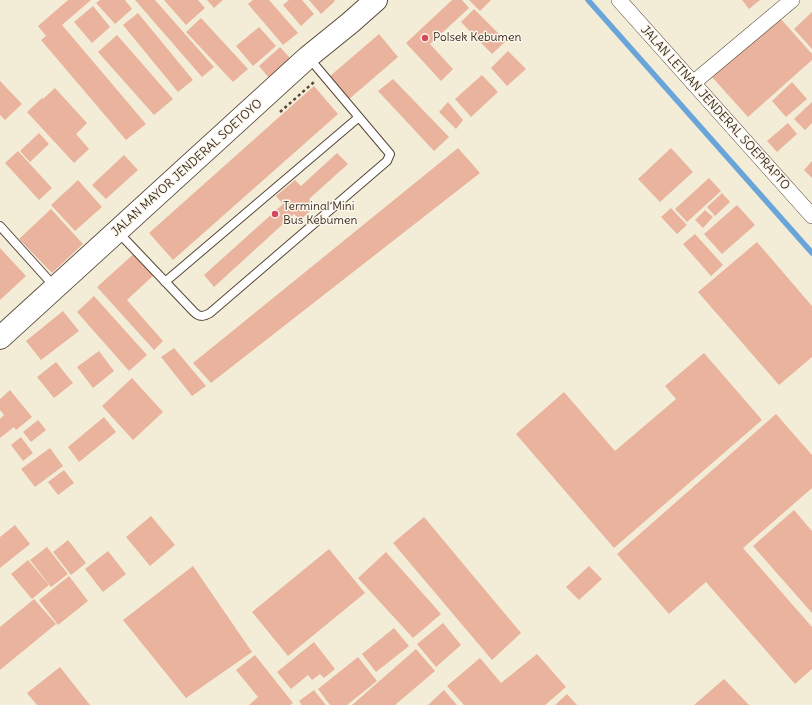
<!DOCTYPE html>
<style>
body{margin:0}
canvas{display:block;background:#f3edd7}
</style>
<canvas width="812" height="705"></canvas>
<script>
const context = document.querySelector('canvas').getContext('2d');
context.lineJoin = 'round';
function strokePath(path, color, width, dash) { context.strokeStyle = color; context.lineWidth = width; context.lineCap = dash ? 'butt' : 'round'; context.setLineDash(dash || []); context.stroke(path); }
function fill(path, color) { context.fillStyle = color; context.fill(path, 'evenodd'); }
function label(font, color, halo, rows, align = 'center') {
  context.font = font + ' Delius,sans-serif'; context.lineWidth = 3; context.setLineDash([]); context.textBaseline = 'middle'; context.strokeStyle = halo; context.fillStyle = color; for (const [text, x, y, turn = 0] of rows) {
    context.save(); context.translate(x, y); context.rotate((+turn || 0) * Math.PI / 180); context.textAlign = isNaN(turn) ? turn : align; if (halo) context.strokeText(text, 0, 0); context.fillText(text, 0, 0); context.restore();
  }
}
const stream = new Path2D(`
 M588,0L812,253`);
const building = new Path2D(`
 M68,0H91L62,25L146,124L126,140L41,40L46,36L38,26Z
 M100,0H125L132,9L115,24L96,3Z
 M135,0H155L214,67L202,77Z
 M164,0H198L205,8L186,25Z
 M207,0H223L214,8Z
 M253,0H269L298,33L283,45L248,4Z
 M289,0H302L314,14L301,26L283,5Z
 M309,0H334L335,1L321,14Z
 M452,0H462L469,8L430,44L453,69L441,81L406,43Z
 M469,0H491L480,11Z
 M742,0H760L749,9Z
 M93,6L110,27L92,43L74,22Z
 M474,9L506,41L492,54L461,22Z
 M812,12V49L794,29Z
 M138,13L193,80L178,92L123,25Z
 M201,18L248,69L233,82L186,32Z
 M780,18L812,54V60L748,117L712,77Z
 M259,27L276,46L253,66L236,46Z
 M379,34L398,57L348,100L329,77Z
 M117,35L173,99L154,115L98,52Z
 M280,47L291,59L269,78L259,66Z
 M508,51L526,69L507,86L491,68Z
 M482,75L498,92L471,117L455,99Z
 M393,79L449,137L434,151L378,91Z
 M0,81L22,104L5,120L0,115Z
 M792,82L807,99L786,117L772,101Z
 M314,86L338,114L173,260L149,233Z
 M55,88L87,123L76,134L89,149L74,163L27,112L42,98L43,99Z
 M448,102L463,120L456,129L439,112Z
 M812,102V123L805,130L794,119Z
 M788,123L797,134L777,152L767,141Z
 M39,133L49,144L30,162L20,151Z
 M458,148L480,173L211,383L193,363Z
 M671,148L693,172L660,202L638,179Z
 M18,151L52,188L39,200L5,163Z
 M337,153L348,164L309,199L316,206L300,220L294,214L214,287L204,275L283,204L276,196L295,180L301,186Z
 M124,155L138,170L106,199L92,185Z
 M812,161V178L804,170Z
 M709,178L721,191L687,222L675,209Z
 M78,180L102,207L75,231L51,205Z
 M722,193L730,202L715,216L707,207Z
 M737,205L755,225L722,254L704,234Z
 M671,208L687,225L677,234L661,217Z
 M51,209L83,244L52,273L19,239Z
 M705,210L713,217L703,228L695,220Z
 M695,234L723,265L711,276L683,244Z
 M757,242L812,306V357L779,385L698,292Z
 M0,248L26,276L0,300Z
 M136,252L155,274L127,300L163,341L154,350L97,287Z
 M94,296L147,355L129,371L77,312Z
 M63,311L79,331L41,360L26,341Z
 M174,348L206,386L192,396L161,357Z
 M99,351L114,371L93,388L77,367Z
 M704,353L762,420L614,548L516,434L564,392L615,451L676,399L665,386Z
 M56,362L73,383L54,398L37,377Z
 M132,378L163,412L133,440L102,406Z
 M10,390L32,417L16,430L14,427L0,438V419L4,415L0,410V399Z
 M776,414L812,455V488L743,548L812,627V669L795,684L706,582L669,614L617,554Z
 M104,417L116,432L79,462L68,447Z
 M38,420L46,430L31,442L23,432Z
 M21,437L33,453L23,461L11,445Z
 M50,448L63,466L35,487L21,469Z
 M64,470L74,483L58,495L48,482Z
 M794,510L812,531V613L753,546Z
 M151,516L175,545L150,566L126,537Z
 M424,517L521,633L492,660L393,543Z
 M15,525L30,544L0,568V537Z
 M68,540L86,563L71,575L53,552Z
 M47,547L68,574L51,587L30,560Z
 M329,549L365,593L288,656L252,612Z
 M108,551L126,574L103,592L85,569Z
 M386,552L441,614L413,638L358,578Z
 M28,560L49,585L32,599L11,574Z
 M193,566L252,652L186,698L123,620Z
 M589,566L602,579L579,600L566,587Z
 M69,576L88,601L58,625L39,600Z
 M34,599L56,624L0,670V627Z
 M443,623L461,645L436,667L417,644Z
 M394,628L409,646L376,672L362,654Z
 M314,642L335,669L324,678L320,674L312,680L308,675L291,689L277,672Z
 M416,649L435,671L395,705H352Z
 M537,654L566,687L545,705H464L447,686L480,658L501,683Z
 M255,655L293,703L290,705H249L258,697L236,670Z
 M358,657L377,681L347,705H330L318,689Z
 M60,667L90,705H37L27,693Z
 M724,679L749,705H694Z
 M314,690L317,694L326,705H302L299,701Z
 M444,690L457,705H428Z
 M567,694L577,705H555Z`);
const path = new Path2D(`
 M280,112L314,82`);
const service = new Path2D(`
 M0,226L54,286
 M118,232L194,312C199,317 203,317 210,313L387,161L390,154L309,58
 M165,282L359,117`);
const minor = new Path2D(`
 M619,0L812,216
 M693,83L792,0`);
const secondary = new Path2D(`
 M0,338L308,57L350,23L376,0`);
const markers = [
 [425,38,4,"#d1495b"],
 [275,214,4,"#d1495b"]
];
const poiNames = [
 ["Polsek Kebumen",433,38],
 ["Terminal Mini",283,207],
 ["Bus Kebumen",283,221]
];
const streetNames = [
 ["JALAN LETNAN JENDERAL SOEPRAPTO",715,108,48],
 ["JALAN MAYOR JENDERAL SOETOYO",187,168,-42]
];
strokePath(stream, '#6aa5da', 5.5);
fill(building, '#e9b39d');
strokePath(service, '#57473a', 10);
strokePath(minor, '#57473a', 16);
strokePath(secondary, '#57473a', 24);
strokePath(path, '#57473a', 2.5, [3, 3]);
strokePath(service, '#fff', 8);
strokePath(minor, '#fff', 15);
strokePath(secondary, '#fff', 22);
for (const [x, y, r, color] of markers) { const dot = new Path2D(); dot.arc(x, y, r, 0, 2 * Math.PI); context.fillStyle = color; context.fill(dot); strokePath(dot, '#fbf7ec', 1.5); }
label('12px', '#3b2a1e', '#fbf7ec', poiNames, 'left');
label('12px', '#3b2a1e', '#fbf7ec', streetNames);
</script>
